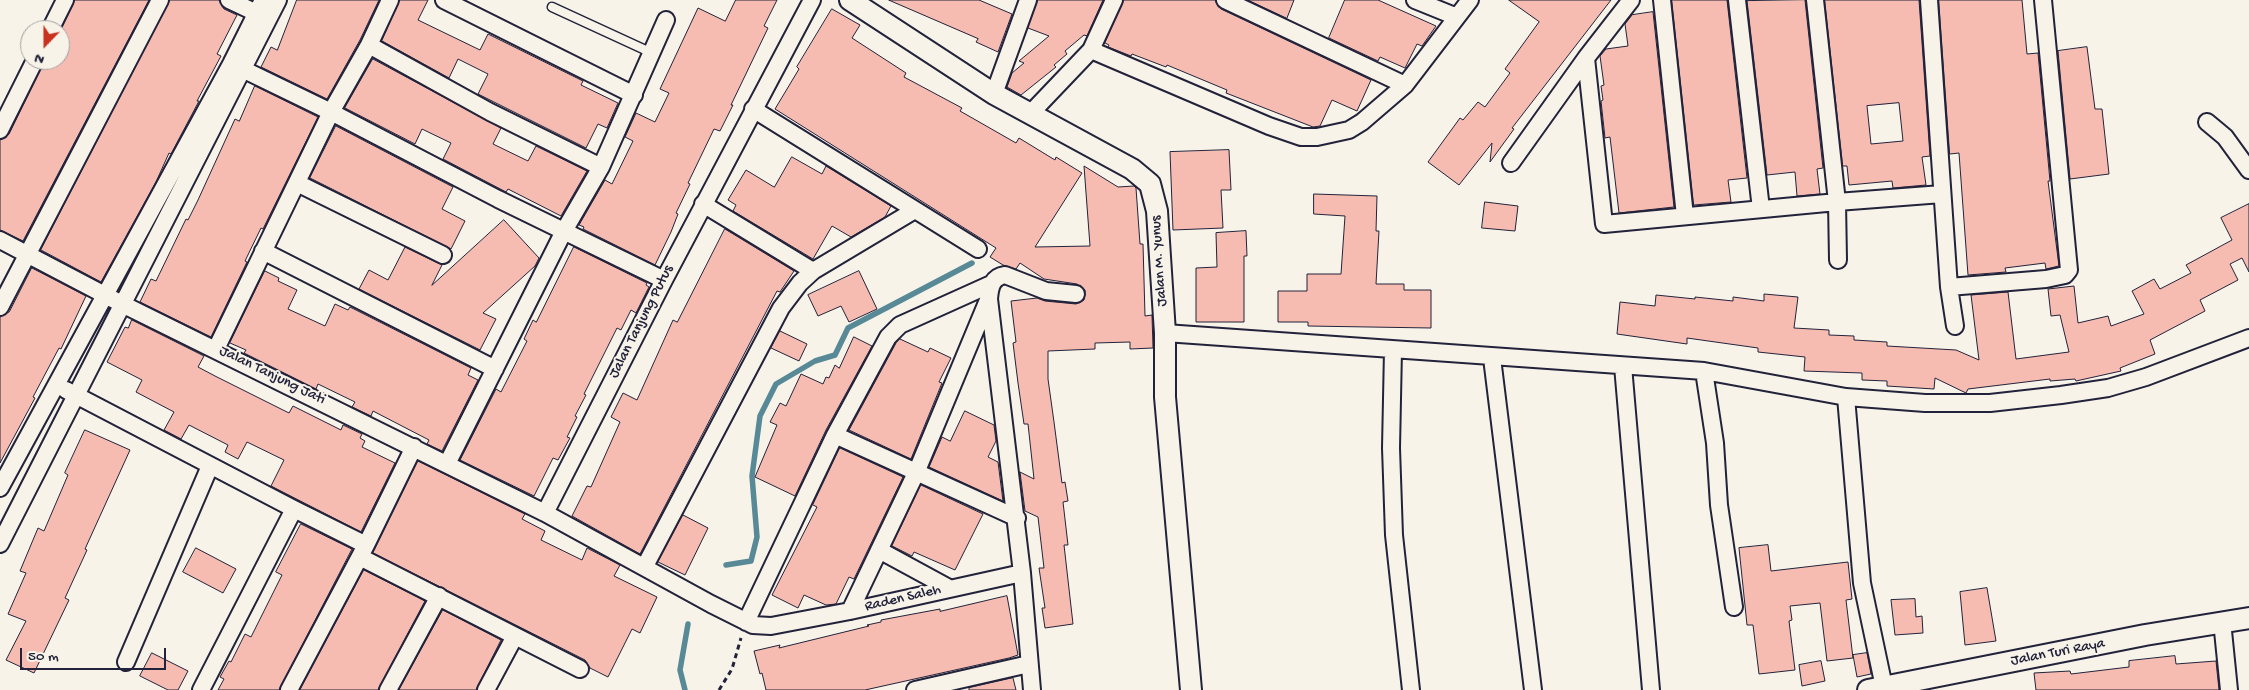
<!DOCTYPE html>
<style>
body{margin:0}
#map{position:relative;width:2249px;height:690px;overflow:hidden;background:#f7f3e8;font-family:"Gochi Hand",sans-serif}
canvas{display:block}
.north{position:absolute;left:20px;top:20px;width:50px;height:50px;box-sizing:border-box;background:#f7f3e8;border:1px solid #a29fa3;border-radius:50%;rotate:202deg;font-size:14px;font-weight:700;line-height:20px;text-align:center;color:#22223b}
.north::after{content:'';display:block;margin:auto;width:18px;height:22px;background:#c8321e;clip-path:polygon(50% 0,100% 100%,50% 72%,0 100%)}
.scale{position:absolute;left:20px;top:648px;width:146px;height:22px;box-sizing:border-box;border:2px solid #22223b;border-top:0;padding-left:6px;font-size:15px;line-height:18px;white-space:nowrap;color:#22223b;-webkit-text-stroke:4px #f7f3e8;paint-order:stroke}
</style>
<div id="map">
<canvas width="2249" height="690"></canvas>
<div class="north">N</div>
<div class="scale">50 m</div>
</div>
<script>
const context = document.querySelector('canvas').getContext('2d');
context.lineJoin = 'round';
function strokePath(path, color, width, dash) { context.strokeStyle = color; context.lineWidth = width; context.lineCap = dash ? 'butt' : 'round'; context.setLineDash(dash || []); context.stroke(path); }
function fill(path, color) { context.fillStyle = color; context.fill(path, 'evenodd'); }
function label(font, color, halo, rows, align = 'center') {
  context.font = font + ' "Gochi Hand",sans-serif'; context.lineWidth = 4; context.setLineDash([]); context.textBaseline = 'middle'; context.strokeStyle = halo; context.fillStyle = color; for (const [text, x, y, turn = 0] of rows) {
    context.save(); context.translate(x, y); context.rotate((+turn || 0) * Math.PI / 180); context.textAlign = isNaN(turn) ? turn : align; if (halo) context.strokeText(text, 0, 0); context.fillText(text, 0, 0); context.restore();
  }
}
const stream = new Path2D(`
 M726,565L751,561L757,537L752,476L760,416L776,384L815,361L835,355L848,328L972,263
 M685,690L680,670L688,624`);
const building = new Path2D(`
 M75,0H149L23,241L0,230V140L9,134L45,60H60V32Z
 M170,0H219L224,9L237,15L217,54L221,56L197,101H199L171,154L169,153L156,182L101,282L41,250Z
 M297,0H379L360,40L327,99L261,67L271,47L277,50Z
 M400,0H428L418,20L480,50L488,34L583,81L581,85L618,103L607,128L598,124L586,148L478,94L488,74L458,59L449,78L382,41Z
 M736,0H777L764,26L768,28L731,105H733L720,131L714,129L688,183L690,184L676,213L678,214L671,232L655,265L583,229L584,227L579,225L605,180L612,184L633,141L625,137L636,113L655,122L669,93L660,89L698,8L725,21Z
 M889,0H979L1012,14L998,52L976,42L978,39Z
 M1038,0H1103L1087,36L1084,35L1065,51L1067,54L1054,65L1056,67L1021,95L1007,87L1012,73L1024,63L1019,61L1049,36L1028,28Z
 M1124,0H1215L1221,9L1371,80L1357,111L1332,100L1320,126L1313,127L1226,93L1227,90L1167,65L1166,67L1132,54L1131,56L1108,47L1109,45L1105,43Z
 M1248,0H1294L1287,18Z
 M1345,0H1378L1436,26L1422,46L1417,44L1405,68L1380,57L1378,61L1329,38Z
 M1509,0H1611L1512,128L1514,129L1490,162L1492,143L1459,185L1428,162L1460,118L1463,120L1478,102L1485,107L1510,73L1505,69L1539,22Z
 M1672,0H1727L1747,178L1728,180L1731,202L1694,205Z
 M1805,0L1823,168L1817,169L1820,194L1797,196L1795,172L1767,175L1747,1Z
 M1825,0H1919L1930,156L1922,157L1926,185L1893,188L1892,181L1849,185L1847,166H1843ZM1899,103L1903,141L1871,144L1867,106Z
 M1939,0H2022L2027,54L2038,53L2050,181H2048L2059,266L2046,269L2045,263L2005,268L2006,272L1968,275L1959,153L1950,154Z
 M832,9L860,25L852,38L906,73L904,77L962,108L960,111L1016,143L1019,138L1055,160L1056,157L1082,173L1035,247L1090,246L1084,166L1118,187L1134,186L1136,188L1140,244H1143L1145,316L1152,315L1153,348L1130,349V342L1095,343V349L1048,351V379L1054,422L1062,483L1065,482L1068,501L1063,502L1068,545H1064L1073,624L1045,628L1042,608H1045L1039,568H1044L1038,517L1025,511L1020,472L1034,479L1028,424H1024L1018,383L1013,343L1016,342L1011,301L1037,298L1045,301L1076,304L1084,300L1085,290L1077,284L1044,279L1020,263L1016,269L1003,265L990,257L996,248L775,109L799,69L797,67Z
 M1653,12L1674,207L1619,213L1610,137L1605,138L1601,101L1603,100L1601,86L1604,85L1600,56L1606,49L1628,46L1625,24L1632,15Z
 M2087,47L2095,109H2102L2109,174L2070,179L2058,51Z
 M373,59L501,128L493,144L528,161L536,146L587,171L561,216L508,189L506,192L443,159L451,143L422,129L415,144L345,108Z
 M255,86L318,117L263,229L261,228L245,261L247,262L211,337L140,302L151,279L156,281L186,219L188,220L198,200L235,119L239,121Z
 M336,126L453,187L442,209L465,221L451,249L310,178Z
 M1229,150L1231,190H1221L1223,228L1173,230L1170,152Z
 M792,157L822,174L826,166L891,206L885,217L851,237L832,226L813,259L733,211L736,205L728,200L746,170L774,187Z
 M1314,194L1377,196L1376,231H1379L1376,284H1404V290H1431V328L1308,326V322H1278V291H1307V274H1341L1345,216L1314,214Z
 M1485,202L1518,206L1515,231L1482,228Z
 M2249,204V272L2242,258L2230,264L2238,280L2200,300L2205,311L2150,340L2155,354L2120,368L2121,371L2076,381L2075,379L2050,381V379L1968,389L1966,393L1935,378L1934,389L1887,386V381L1862,380V373L1804,371L1805,357L1758,352V348L1687,338V344L1617,334L1620,302L1655,306L1656,295L1695,299V297L1733,301V297L1764,301V294L1798,297L1794,328L1829,330V335L1854,336V340L1887,342V346L1956,350L1979,360L1971,295L2008,292L2016,359L2069,352L2060,315L2051,316L2048,289L2074,286L2078,323L2108,316L2111,326L2144,314L2132,291L2154,279L2160,289L2191,273L2186,265L2232,240L2221,218Z
 M504,220L539,258L535,266L483,313L496,319L480,350L359,289L369,270L388,280L405,247L442,265L432,285Z
 M725,229L794,271L780,292L777,291L640,554L572,516L587,486L591,487L620,422L611,417L623,393L637,400L673,320L677,322Z
 M1246,231L1247,256H1244V322H1196V268L1217,267L1216,233Z
 M574,247L647,283L646,285L649,287L636,313L631,310L621,330L617,328L584,394L586,395L575,416L577,417L567,437L570,438L558,460L553,458L534,496L460,460L496,389L501,392L527,341L524,339L533,320L536,322Z
 M32,268L86,296L61,349L59,348L33,397L35,398L0,463V317L9,312Z
 M265,271L279,278L278,281L297,290L288,309L325,326L335,304L348,310L350,307L471,368L468,375L478,380L442,451L427,444L429,440L373,411L371,416L352,407L355,402L318,384L316,389L244,353L246,350L230,343Z
 M859,271L877,309L849,322L841,306L818,316L808,295Z
 M132,320L204,356L198,367L215,376L289,413L293,406L341,430L343,425L362,434L360,438L365,441L362,447L395,463L361,532L271,486L284,460L247,442L238,459L225,452L228,445L189,425L181,439L164,430L174,412L136,392L142,380L107,362L125,327L128,328Z
 M780,331L807,344L799,361L771,348Z
 M854,337L872,346L826,430L795,496L755,477L777,425L770,422L780,403L786,406L801,374L823,384L826,377L829,378L835,365L839,368Z
 M900,339L928,352L930,348L951,358L939,382L942,383L911,459L849,430L896,343Z
 M965,411L994,425L996,441L988,457L998,462L1003,501L929,467L942,437L950,441Z
 M85,430L130,450L85,549L87,550L65,598L69,600L34,673L6,660L26,621L8,614L26,573L20,571L38,528L44,531L68,475L65,473Z
 M840,448L903,477L854,579L849,577L836,604L826,605L804,595L798,608L772,595L817,507L813,505Z
 M418,461L525,514L522,519L545,531L541,540L582,560L587,548L620,565L614,576L657,597L640,633L632,629L608,677L590,668L585,660L373,553Z
 M921,485L983,514L955,570L914,552L912,556L892,546Z
 M683,515L708,528L685,575L658,562Z
 M301,524L352,549L279,690H218L224,679L220,677L229,661L231,662L245,634L251,637L282,575L276,572Z
 M1768,545L1771,571L1848,562L1852,599L1846,600L1853,658L1827,661L1820,603L1790,606L1792,620L1789,621L1795,670L1759,674L1753,625H1747L1739,548Z
 M196,548L236,569L223,593L183,572Z
 M364,570L425,601L378,690H300Z
 M1987,588L1996,641L1965,645L1960,592Z
 M1007,596L1018,655L1009,658L865,690H766L762,673L760,674L754,651L780,645L779,648L869,626L867,625L881,622V620L940,609V611Z
 M1915,599L1916,617L1922,616L1923,633L1895,635L1891,600Z
 M443,610L501,640L476,690H399Z
 M152,653L188,671L178,690H168L140,676Z
 M1867,653L1871,674L1857,677L1853,655Z
 M2175,656L2176,664L2216,661L2219,690H2036L2034,673L2070,671L2071,674L2129,667V661Z
 M1821,661L1825,681L1802,686L1799,665Z
 M1013,678L1016,690H969V688Z`);
const path = new Path2D(`
 M719,690L732,669L741,638`);
const service = new Path2D(`
 M552,7L652,53`);
const minor = new Path2D(`
 M229,0L265,17
 M444,0L634,95
 M1225,0L1405,85
 M1415,0L1457,17
 M1662,0L1685,216
 M1737,0L1761,209
 M1815,0L1837,202L1838,260
 M1929,0L1949,287L1955,326
 M50,30L65,0
 M369,45L490,112L601,167
 M1091,50L1269,126L1301,137H1317L1349,130L1362,122L1405,85L1470,0
 M1586,58L1604,224L1837,202L1942,194
 M232,64L331,112L498,199L664,280
 M994,94L1028,0
 M753,109L978,249
 M1030,114L1091,50L1114,0
 M2207,122L2225,137L2249,170
 M0,130L35,60
 M1511,163L1586,58L1631,0
 M297,183L443,255
 M703,204L813,271
 M0,240L122,304L545,513L711,604L753,625L771,626L850,611L1022,573L1032,690
 M263,251L495,369
 M1949,287L2046,279L2065,275L2069,270L2043,0
 M0,307L160,0
 M1165,333L1704,371L1846,397L1925,403H1990L2061,395L2108,388L2146,377L2249,338
 M216,349L331,112L369,45L390,0
 M1393,350L1391,448L1394,535L1411,690
 M1492,358L1533,690
 M1623,366L1651,690
 M1704,371L1715,443L1719,505L1734,607
 M66,390L294,509L366,545
 M1846,397L1862,583L1884,687
 M835,435L1017,518
 M447,464L564,231L601,167L666,20
 M0,488L231,64L263,0
 M545,513L664,280L812,0
 M0,544L278,0
 M879,550L949,588
 M360,557L580,669
 M645,566L781,308L800,283L813,271L915,210
 M1022,573L989,299C990,287 992,277 1005,275L1046,291L1076,294
 M850,611L916,473L988,300
 M2222,621L2229,690
 M746,622L835,435L888,337L900,325L991,284
 M126,662L210,466
 M201,690L294,509
 M289,690L366,545L414,447
 M388,690L439,596
 M486,690L515,636
 M915,690L1029,664`);
const tertiary = new Path2D(`
 M850,0L994,94L1132,169L1150,184L1157,211L1165,333V397L1191,690
 M1868,690L2145,635L2249,618`);
const streetNames = [
 ["Jalan M. Yunus",1160,261,-94],
 ["Jalan Tanjung Putus",642,322,-63],
 ["Jalan Tanjung Jati",272,376,26],
 ["Raden Saleh",903,599,-13],
 ["Jalan Turi Raya",2058,653,-11]
];
strokePath(stream, '#588997', 5.5);
fill(building, '#f7bcb1');
strokePath(building, '#22223b', 1);
strokePath(service, '#22223b', 11);
strokePath(minor, '#22223b', 20);
strokePath(tertiary, '#22223b', 24);
strokePath(path, '#22223b', 3, [5, 4]);
strokePath(service, '#f7f3e8', 8);
strokePath(minor, '#f7f3e8', 16);
strokePath(tertiary, '#f7f3e8', 20);
label('15px', '#22223b', '#f7f3e8', streetNames);
</script>
